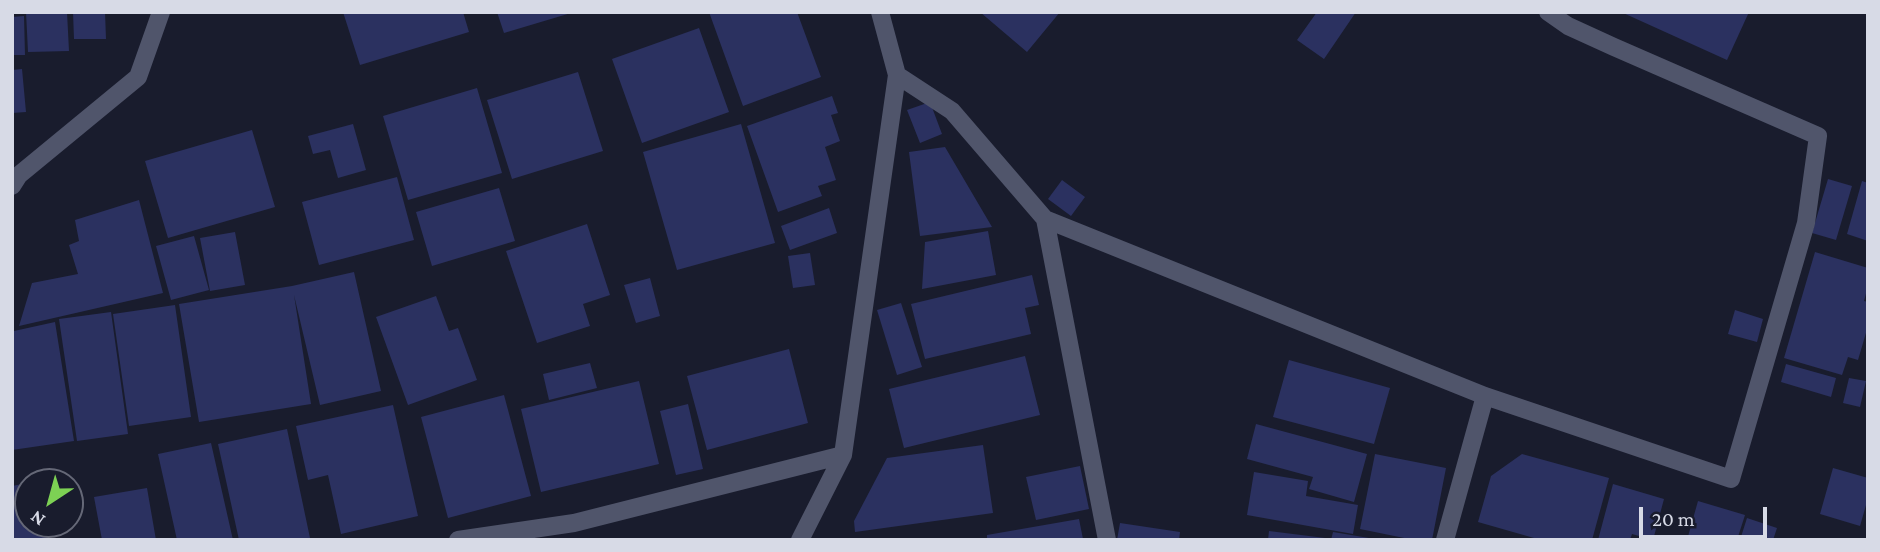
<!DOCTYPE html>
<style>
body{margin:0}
#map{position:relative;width:1880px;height:552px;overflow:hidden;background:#191c2d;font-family:"Crimson Pro",serif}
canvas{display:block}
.frame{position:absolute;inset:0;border:14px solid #d7dae6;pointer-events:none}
.north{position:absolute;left:14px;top:468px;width:70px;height:70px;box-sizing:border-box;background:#191c2d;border:2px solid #656877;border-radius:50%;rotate:216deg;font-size:19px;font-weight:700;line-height:28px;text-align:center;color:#d7dae6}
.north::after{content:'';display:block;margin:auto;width:24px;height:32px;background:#7dd154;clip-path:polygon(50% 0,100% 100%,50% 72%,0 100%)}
.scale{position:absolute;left:1639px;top:507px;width:128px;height:32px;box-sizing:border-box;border:4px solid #d7dae6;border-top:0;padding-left:9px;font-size:21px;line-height:24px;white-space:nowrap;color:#d7dae6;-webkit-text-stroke:5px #191c2d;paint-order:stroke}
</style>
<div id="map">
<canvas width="1880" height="552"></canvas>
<div class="frame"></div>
<div class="north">N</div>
<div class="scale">20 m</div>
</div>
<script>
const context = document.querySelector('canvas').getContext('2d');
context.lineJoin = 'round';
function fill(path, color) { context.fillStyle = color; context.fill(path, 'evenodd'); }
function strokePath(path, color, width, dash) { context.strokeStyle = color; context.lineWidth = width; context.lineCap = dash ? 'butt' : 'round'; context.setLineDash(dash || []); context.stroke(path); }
const building = new Path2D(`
 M26,12H67L69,51L28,52Z
 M73,12H105L106,39H74Z
 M343,12H463L469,32L360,65Z
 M497,12H571V13L504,33Z
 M709,12H797L821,77L743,106Z
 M980,12H1060L1027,52Z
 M1317,12H1356L1324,59L1297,40Z
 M1621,12H1749L1727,60Z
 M24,16L25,55H12V17Z
 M699,28L729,112L642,143L612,59Z
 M22,69L26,112L12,113V70Z
 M578,72L603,151L512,179L487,100Z
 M477,88L502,173L408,200L383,116Z
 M832,96L838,113L831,115L840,141L825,147L836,180L818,186L822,196L778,212L747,126Z
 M930,102L942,134L920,143L907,110Z
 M353,124L366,170L338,178L330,150L313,154L308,136Z
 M741,124L775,243L677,270L643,152Z
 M252,130L275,207L168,238L145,161Z
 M945,147L992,227L920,236L909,152Z
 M397,177L414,240L319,265L302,202Z
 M1828,179L1852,186L1836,240L1812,233Z
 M1062,180L1085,197L1071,216L1048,199Z
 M1862,181L1868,183V241L1847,234Z
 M499,188L515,241L432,266L416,212Z
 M139,200L163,293L19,326L32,283L78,274L69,245L79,241L75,220Z
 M829,208L837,233L790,250L781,226Z
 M587,224L610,295L583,304L590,326L537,343L506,251Z
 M988,231L996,275L922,289L925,242Z
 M235,232L245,285L210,291L200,238Z
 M194,236L209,290L171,300L156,246Z
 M1815,252L1868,268V286L1864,301L1868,302V326L1858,360L1848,357L1842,375L1784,358Z
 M810,253L815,285L793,288L788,256Z
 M354,272L381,391L320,405L294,295L311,404L199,422L179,304L292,286Z
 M1032,275L1039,305L1025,308L1031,334L925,359L911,304Z
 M650,278L660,316L636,323L624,285Z
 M436,296L449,331L458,328L477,380L408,405L376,317Z
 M901,303L922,367L897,375L877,310Z
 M175,305L191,417L129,426L113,314Z
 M1735,310L1763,319L1757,342L1728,334Z
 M111,312L128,434L77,441L59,319Z
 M55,322L74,441L12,450V333L14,331Z
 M789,349L808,423L707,450L687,376Z
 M1025,356L1040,415L904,448L889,389Z
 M1289,360L1390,388L1374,444L1273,417Z
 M590,363L597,388L549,400L543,374Z
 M1786,364L1836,378L1831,397L1781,382Z
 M1849,378L1866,381L1860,407L1843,403Z
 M639,381L659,464L541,492L521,409Z
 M504,395L531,496L448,518L421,417Z
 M688,404L703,469L676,475L660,411Z
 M393,405L418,516L341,534L328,475L308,480L296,426Z
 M1256,424L1367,454L1354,502L1309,489L1313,477L1247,459Z
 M287,429L310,538L300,540H239L218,444Z
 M211,443L233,540H177L158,454Z
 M983,445L993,513L855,532L854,521L887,458Z
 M1375,454L1446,468L1432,540H1414L1360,529Z
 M1522,454L1609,478L1592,540H1541L1478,522L1491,476Z
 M1080,466L1089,509L1036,520L1026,477Z
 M1833,468L1868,478V498L1860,526L1820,514Z
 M1254,472L1308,481L1306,496L1358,505L1353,534L1247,515Z
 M28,483V524H47L49,540H12V486Z
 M1613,484L1664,499L1653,540L1632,534L1630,540H1598Z
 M147,488L156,540H102L94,497Z
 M1698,501L1745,515L1737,540H1687Z
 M1747,518L1777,528L1773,540H1740Z
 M1079,519L1083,539L987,540V535Z
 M1120,523L1180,532L1179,540H1117Z
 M1269,531L1325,538V540H1268Z
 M1333,532L1369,538V540H1331Z`);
const minor = new Path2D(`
 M897,75L952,111L1045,219L1485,396L1731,479L1806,223L1818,136L1614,47L1568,26L1548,12
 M12,186L19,175L138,77L161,12
 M1045,219L1107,540
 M458,540L574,523L843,455
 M800,540L843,455L897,75L880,12
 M1445,540L1485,396`);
fill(building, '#2b3160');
strokePath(minor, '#50556b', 18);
</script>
